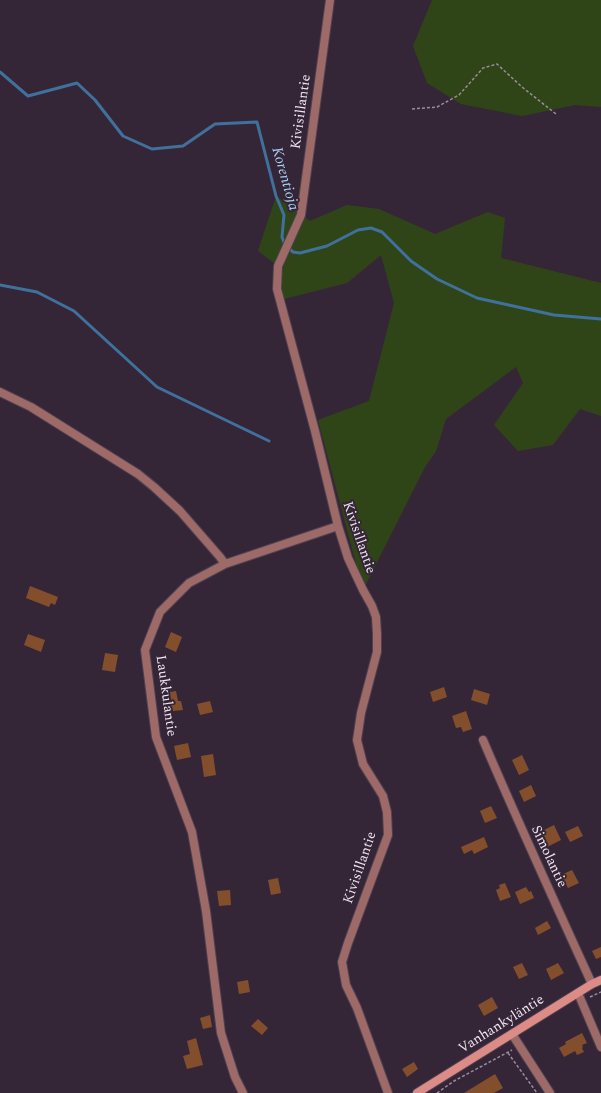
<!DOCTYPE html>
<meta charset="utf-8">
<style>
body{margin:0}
canvas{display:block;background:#352637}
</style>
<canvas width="601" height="1093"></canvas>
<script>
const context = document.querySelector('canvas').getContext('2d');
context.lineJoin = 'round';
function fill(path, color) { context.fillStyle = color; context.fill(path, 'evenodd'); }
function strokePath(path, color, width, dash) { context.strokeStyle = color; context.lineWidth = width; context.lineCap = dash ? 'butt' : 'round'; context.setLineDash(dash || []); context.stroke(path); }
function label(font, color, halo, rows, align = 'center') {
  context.font = font + ' Spectral,serif'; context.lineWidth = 4; context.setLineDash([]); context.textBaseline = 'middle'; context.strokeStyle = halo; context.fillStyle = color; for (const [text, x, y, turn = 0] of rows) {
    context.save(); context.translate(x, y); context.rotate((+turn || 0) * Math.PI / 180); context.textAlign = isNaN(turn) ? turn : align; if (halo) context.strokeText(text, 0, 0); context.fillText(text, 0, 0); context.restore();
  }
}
const green = new Path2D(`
 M432,0H601V107L575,105L522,116L461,104L427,83L413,46Z
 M276,196L310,221L347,205L379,209L435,234L488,212L505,218L501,258L601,283V416L580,409L553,445L518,451L494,425L523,383L516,367L446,419L436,451L425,467L363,590L318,420L369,401L394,303L381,255L347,283L280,300L278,266L258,251Z`);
const stream = new Path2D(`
 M0,72L28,96L77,83L95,100L123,136L152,149L183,146L215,124L257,122L276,196L284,215L282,237L285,245L293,252L300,253L327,246L358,230L371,228L382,232L411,261L437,279L477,298L554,315L601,319
 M0,285L37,292L74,311L157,387L269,441`);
const building = new Path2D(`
 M30,586L58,597L55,605L51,603L49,607L26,598Z
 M171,632L182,637L176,652L165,647Z
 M28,634L45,640L41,652L24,645Z
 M105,653L118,655L115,672L102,670Z
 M444,687L447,697L433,702L430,692Z
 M474,689L490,694L487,705L471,700Z
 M176,691L178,701H181L183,710L173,711L172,708L166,709L164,693Z
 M210,701L213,712L200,715L197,704Z
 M466,711L472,729L463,732L461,727L456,728L452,716Z
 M188,743L191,757L177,760L174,746Z
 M213,754L216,775L204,777L201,756Z
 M522,755L529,770L519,775L512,760Z
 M531,785L536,796L524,802L519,791Z
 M491,806L497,818L485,823L480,811Z
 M554,825L561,840L547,847L540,832Z
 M578,826L583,836L570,842L565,832Z
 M484,837L488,847L474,854L472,850L464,854L461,847Z
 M572,870L579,883L568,888L561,875Z
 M278,878L281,893L271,895L268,880Z
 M505,883L511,897L500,901L496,890L500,888L499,885Z
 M526,887L529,892L531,891L534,898L520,904L515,892Z
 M230,890L231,905L219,906L217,891Z
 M547,921L551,928L538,935L535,928Z
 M601,947V957L596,959L592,951Z
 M522,963L528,975L519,979L513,967Z
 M558,963L564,973L551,980L546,969Z
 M248,980L250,992L239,994L237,982Z
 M492,997L498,1008L484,1016L478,1005Z
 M210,1015L212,1027L203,1029L200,1018Z
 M258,1019L268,1028L262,1035L251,1026Z
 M582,1033L587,1043L582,1045L583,1047L582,1048L584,1052L577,1055L575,1051L564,1057L559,1048L566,1044L565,1042Z
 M196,1038L203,1065L187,1069L183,1056L190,1054L187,1041Z
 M414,1062L418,1069L407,1077L402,1069Z
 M495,1074L503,1088L494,1093H464Z`);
const path = new Path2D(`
 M412,109L437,107L459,95L483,68L497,64L522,87L556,114
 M590,997L601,992
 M508,1053L537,1093
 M437,1093L454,1081L512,1050`);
const street = new Path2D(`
 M330,0L301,215L278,266L277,289L315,431L338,526L348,558L363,590L372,606L376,617L377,634V652L361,713L357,740L363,764L383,796L387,812L388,835L348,943L342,962L346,985L357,1008L388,1093
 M0,392L31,407L138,474L154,487L180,511L220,557L225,564L189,583L160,612L145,650L156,737L192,832L206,911L221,1033L235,1077L243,1093
 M225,564L338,526
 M483,740C518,822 555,903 592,984
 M578,993L601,1047
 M512,1034L550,1093`);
const secondary = new Path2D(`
 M417,1093L592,984L601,980`);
const streetNames = [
 ["Kivisillantie",302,112,-82],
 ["Kivisillantie",358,538,71],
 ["Laukkulantie",165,696,82],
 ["Simolantie",548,857,65],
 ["Kivisillantie",361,868,-71],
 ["Vanhankyläntie",502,1025,-32]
];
const waterNames = [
 ["Korentioja",284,179,74]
];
fill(green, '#2f4517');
strokePath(stream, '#40709c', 3);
fill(building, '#834e2c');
strokePath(street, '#4f4151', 10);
strokePath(secondary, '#4f4151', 10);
strokePath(path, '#998c9b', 1.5, [3, 2]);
strokePath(street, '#9d6a67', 8);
strokePath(secondary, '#dc8b87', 8);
label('14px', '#f0e5f1', '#352637', streetNames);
label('italic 15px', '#a7d0f7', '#352637', waterNames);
</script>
